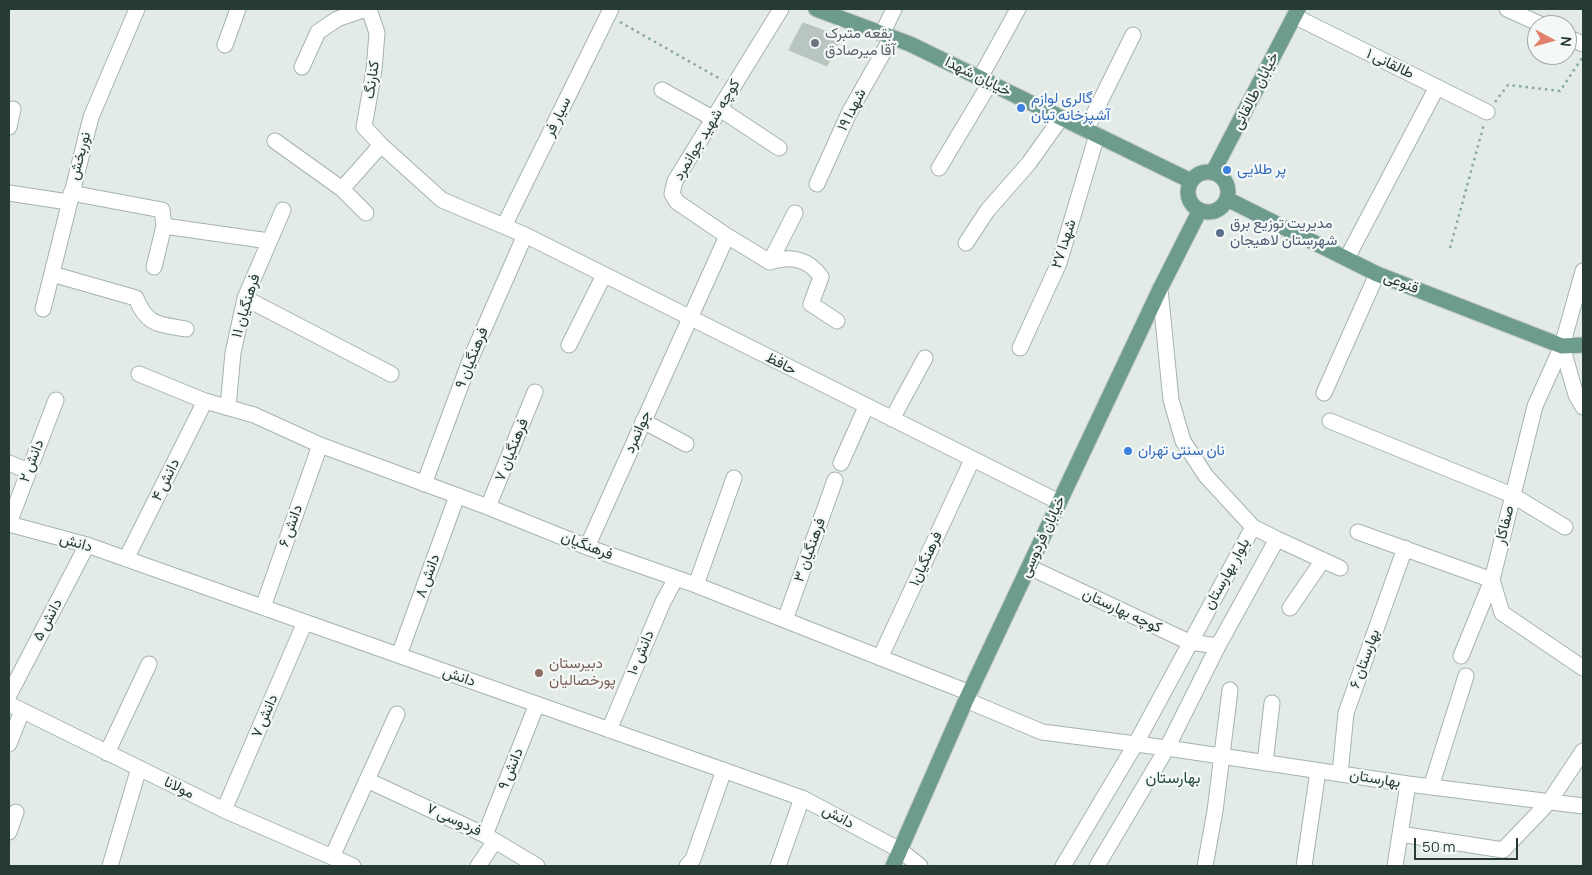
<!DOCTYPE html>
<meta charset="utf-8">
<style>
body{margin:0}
#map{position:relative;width:1592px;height:875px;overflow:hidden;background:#e3ebe7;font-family:Manrope,sans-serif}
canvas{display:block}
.frame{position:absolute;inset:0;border:10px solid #253b34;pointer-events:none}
.north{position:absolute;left:1527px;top:15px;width:50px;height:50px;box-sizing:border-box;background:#f4f8f6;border:1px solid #a1aca8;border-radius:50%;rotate:96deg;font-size:14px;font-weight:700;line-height:20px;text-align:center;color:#253b34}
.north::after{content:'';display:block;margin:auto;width:18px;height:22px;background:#e1816b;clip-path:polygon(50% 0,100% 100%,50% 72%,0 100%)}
.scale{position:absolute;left:1414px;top:838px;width:104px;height:22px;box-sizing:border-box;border:2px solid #253b34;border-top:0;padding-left:6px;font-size:15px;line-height:18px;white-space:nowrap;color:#253b34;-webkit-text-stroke:4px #f4f8f6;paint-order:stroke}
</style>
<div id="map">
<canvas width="1592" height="875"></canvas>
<div class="frame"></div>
<div class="north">N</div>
<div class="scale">50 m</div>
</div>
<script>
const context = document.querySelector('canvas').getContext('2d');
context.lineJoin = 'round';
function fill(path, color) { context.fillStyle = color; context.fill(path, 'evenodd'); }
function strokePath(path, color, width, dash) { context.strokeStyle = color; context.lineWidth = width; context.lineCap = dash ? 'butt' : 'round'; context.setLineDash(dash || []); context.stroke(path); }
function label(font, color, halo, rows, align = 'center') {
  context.font = font + ' Manrope,Vazirmatn,sans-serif'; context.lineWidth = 4.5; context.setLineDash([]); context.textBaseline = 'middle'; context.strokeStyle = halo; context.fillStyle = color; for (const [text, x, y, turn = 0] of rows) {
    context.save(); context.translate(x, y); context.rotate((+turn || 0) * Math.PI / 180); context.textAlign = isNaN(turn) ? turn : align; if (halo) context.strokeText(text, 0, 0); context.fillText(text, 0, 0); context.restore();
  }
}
const building = new Path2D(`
 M803,23L842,37L827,66L789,50Z`);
const path = new Path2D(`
 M620,22L722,80
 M1495,102L1508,85L1560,91L1582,58
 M1450,248L1484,124`);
const minor = new Path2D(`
 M369,9L377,33L374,70L364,127L381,145L442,200L525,235L1059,502
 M1507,9L1542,25
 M1294,16L1487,112
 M882,34L894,9
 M1567,37L1583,44
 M225,45L238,9
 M302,67L318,32L337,19L366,9
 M980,78L1018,9
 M662,90L714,119
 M720,109L779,148
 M9,127L13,109
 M1086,130L1133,35
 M275,141L342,189L366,213
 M939,168L990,83
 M817,184L849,113L892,37
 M342,189L381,145
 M9,193L68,202
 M71,193L162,210L164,226L154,267
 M164,226L269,241
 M504,226L611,9
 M727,236L770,262C791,255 809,259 821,277L811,304L837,321
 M966,243L987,211L1029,163L1061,118
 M1347,258L1437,87
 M770,262L795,213
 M1583,271L1562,346L1535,406L1492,580L1502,613L1583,668
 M52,274L136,298C147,326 159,324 186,329
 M1160,289L1171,400L1183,441L1206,476L1253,527
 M245,298L391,374
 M43,309L91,117L137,9
 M569,345L604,275
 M1562,346L1576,395L1583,407
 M1020,348L1059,263L1097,135
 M139,374L205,401L254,415L320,445L488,507L587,547L696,585L970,693
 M1324,393L1377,274
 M228,407L233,353L245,298L283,210
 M892,419L925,358
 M643,421L686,444
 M1330,421L1512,495L1565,527
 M9,463L28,471
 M841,463L866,407
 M424,484L471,358L525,235
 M488,507L535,392
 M9,523L56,400
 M9,524L87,545L802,798L900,850L920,866
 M1358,532L1492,580L1461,656
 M1277,539L1340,568
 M587,547L727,236L677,202L672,194L675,181L781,9
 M126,559L205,401
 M1029,567L1189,642L1218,646
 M696,585L734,478
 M263,607L320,445
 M1290,608L1323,560
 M785,620L835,480
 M399,655L457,496
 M880,658L972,460
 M9,695L87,545
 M966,700L1042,732L1167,748L1408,784L1583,806
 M9,704L224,810L353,866
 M609,730L663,602L676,578
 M9,744L22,711
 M107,753L149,664
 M1265,763L1272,703
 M1340,774L1346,713L1405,548
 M367,780L485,835L537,866
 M1431,787L1466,676
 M224,810L305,622
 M9,832L16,812
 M1400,834L1503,850L1549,802L1583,751
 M485,835L537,704
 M332,857L397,714
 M110,866L139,768
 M478,866L495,841
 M687,866L693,859L724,770
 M778,866L802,798
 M1063,866L1135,745L1253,527L1277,539L1218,646L1167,748L1097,866
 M1205,866L1215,811L1230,690
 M1304,866L1318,771
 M1395,866L1408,784`);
const major = new Path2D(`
 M816,9L910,44L1191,181
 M1188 192a20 20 0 1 1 40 0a20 20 0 1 1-40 0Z
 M1213,172L1298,9
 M1227,199L1377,274L1562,346L1583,345
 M893,866L966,700L1160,289L1200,210`);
const markers = [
 [815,43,5,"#6b7280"],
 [1021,108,5,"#3f7fe0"],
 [1227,170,5,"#3f7fe0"],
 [1220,233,5,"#5c6f8a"],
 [1128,451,5,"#3f7fe0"],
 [539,673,5,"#8d6e63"]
];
const worshipNames = [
 ["بقعه متبرک",825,34],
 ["آقا میرصادق",825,51]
];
const streetNames = [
 ["طالقانی ۱",1390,64,26],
 ["خیابان شهدا",978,77,26],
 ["کنارنگ",372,80,-82],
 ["خیابان طالقانی",1256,91,-63],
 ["شهدا ۱۹",852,110,-63],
 ["سیار فر",558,117,-64],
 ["کوچه شهید جوانمرد",707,130,-59],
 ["نوربخش",80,156,-75],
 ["۲۷ شهدا",1064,244,-72],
 ["قنوعی",1401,283,21],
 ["فرهنگیان ۱۱",246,306,-73],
 ["فرهنگیان ۹",472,358,-68],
 ["حافظ",781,364,27],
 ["جوانمرد",638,432,-66],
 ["فرهنگیان ۷",512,450,-68],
 ["دانش ۲",32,461,-69],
 ["دانش ۴",166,480,-64],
 ["صفاکار",1505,525,-76],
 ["دانش ۶",291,526,-70],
 ["خیابان فردوسی",1043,537,-65],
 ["دانش",76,543,16],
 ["فرهنگیان",587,546,21],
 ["فرهنگیان ۳",810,550,-70],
 ["فرهنگیان۱",926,559,-65],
 ["بلوار بهارستان",1227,574,-61],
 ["دانش ۸",428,576,-70],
 ["کوچه بهارستان",1122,611,25],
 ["دانش ۵",48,620,-62],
 ["دانش ۱۰",641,653,-67],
 ["بهارستان ۶",1365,659,-70],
 ["دانش",459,677,19],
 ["دانش ۷",265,716,-67],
 ["دانش ۹",511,769,-68],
 ["بهارستان",1375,779,9],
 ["مولانا",179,788,26],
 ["دانش",838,817,28],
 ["فردوسی ۷",454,820,25]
];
const shopNames = [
 ["گالری لوازم",1031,99],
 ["آشپزخانه تیان",1031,116],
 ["پر طلایی",1237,170],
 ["نان سنتی تهران",1138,451]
];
const serviceNames = [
 ["مدیریت توزیع برق",1230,224],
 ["شهرستان لاهیجان",1230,241]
];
const educationNames = [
 ["دبیرستان",549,664],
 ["پورخصالیان",549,681]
];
const neighbourhoodNames = [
 ["بهارستان",1173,779]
];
fill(building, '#b9c6c0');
strokePath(building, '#b7c4be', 1);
strokePath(minor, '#a6b3ae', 17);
strokePath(major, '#c2c8c6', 17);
strokePath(path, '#88ab9e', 2.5, [2.5, 4]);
strokePath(minor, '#fff', 15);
strokePath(major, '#6d9b8d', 15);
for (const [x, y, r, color] of markers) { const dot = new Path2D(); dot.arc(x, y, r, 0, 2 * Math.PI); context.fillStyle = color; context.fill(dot); strokePath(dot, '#f4f8f6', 2); }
label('15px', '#5b616d', '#f4f8f6', worshipNames, 'left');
label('15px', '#253b34', '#f4f8f6', streetNames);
label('15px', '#366cbe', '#f4f8f6', shopNames, 'left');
label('15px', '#4e5e75', '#f4f8f6', serviceNames, 'left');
label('15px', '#785e54', '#f4f8f6', educationNames, 'left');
label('16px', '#234a3e', '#f4f8f6', neighbourhoodNames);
</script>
